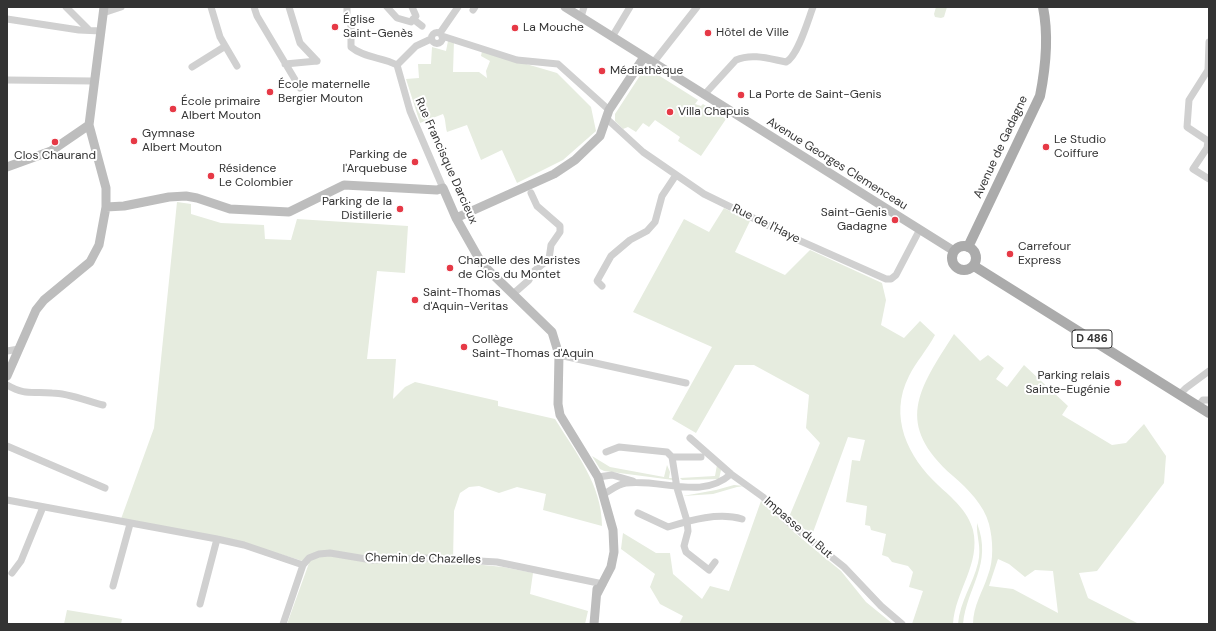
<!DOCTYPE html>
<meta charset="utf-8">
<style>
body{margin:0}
#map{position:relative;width:1216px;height:631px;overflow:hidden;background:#fff;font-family:"DM Sans",sans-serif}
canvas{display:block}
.frame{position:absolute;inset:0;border:8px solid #333;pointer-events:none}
</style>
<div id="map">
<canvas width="1216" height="631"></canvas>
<div class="frame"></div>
</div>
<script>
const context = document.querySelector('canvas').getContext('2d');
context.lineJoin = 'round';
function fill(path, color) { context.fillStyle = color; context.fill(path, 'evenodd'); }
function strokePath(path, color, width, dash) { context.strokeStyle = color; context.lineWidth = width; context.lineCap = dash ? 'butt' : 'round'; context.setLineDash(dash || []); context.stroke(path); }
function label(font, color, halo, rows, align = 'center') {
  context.font = font + ' "DM Sans",sans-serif'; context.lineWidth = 4; context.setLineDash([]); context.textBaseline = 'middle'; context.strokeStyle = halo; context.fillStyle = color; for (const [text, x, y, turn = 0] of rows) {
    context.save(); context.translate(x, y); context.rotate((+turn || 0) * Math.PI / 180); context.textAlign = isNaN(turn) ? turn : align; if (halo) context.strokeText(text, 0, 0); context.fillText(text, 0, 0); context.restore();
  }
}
const green = new Path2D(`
 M936,7H947L944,17L941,18L935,17L934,14Z
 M448,41H454L453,72H479L487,78L486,71L490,61L481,56L482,51L557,73L591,107L596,131L563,160L517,183L502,150L481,160L467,125L447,132C445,125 446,120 443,114L420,123L406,79L419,78L418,64H431L432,47L446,51Z
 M647,68L698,100L695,104L701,106L703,104L726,119L701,156L678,141L680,137L655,120L649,127L643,123L636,132L628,127L623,129L615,121V114L643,71Z
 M177,202L191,204V214L221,223L264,225L265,239L291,240L297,219L408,226L405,273L377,271L367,359H396L393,399L405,387L415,382L498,401V406L555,419C576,453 602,485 602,526L543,510L546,494L517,487L499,493L479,486L469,487L460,493L454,511L453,562L503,567L533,573L530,594L588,611L585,624H287L309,563L238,541L121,519L154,428Z
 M724,208L750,221L735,252L785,275L810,250L882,283L886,300L881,325L904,338L920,321L935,335C927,350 916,362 909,376C888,417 908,457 938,485C952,498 968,511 973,530C981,564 955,591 953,624H912L923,591L909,587L913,572L908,566L892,562L888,557L882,555L886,534L871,530L870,526L865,525L867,506L846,502L852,460L860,461L865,440L848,437L812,535L789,517L820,443L806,428L809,395L754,365H735L696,433L672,419L712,347L633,312L684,219L709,232Z
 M954,334L980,361L988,355L1004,368L996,379L1007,387L1024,365L1068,406L1062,415L1112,445L1126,443L1144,424L1166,456L1164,483L1097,571L1079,573L1088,598L1139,624H973C973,606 983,591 988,575C994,560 993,540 989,524C984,505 968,489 953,476C894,424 918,390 954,334ZM998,559L1009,564L1025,577L1035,570L1053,571L1058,613L1013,589L989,586Z
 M592,456L610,467L664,477L667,465L670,472L669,478H673V480L604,471L600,469Z
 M717,465L721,470L719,479L682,480L680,478L715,476Z
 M734,485L744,486L737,487L713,494L683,496L716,490Z
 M761,501L795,533L841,571L866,602L893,624H679L683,616L660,604L650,587L655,574L621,549L623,533L656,553H670L673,574L702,599L710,586L729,591Z
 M977,523C993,565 967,586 963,624H958C960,601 973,584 978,563C982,547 976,536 977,523Z
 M67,610L122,619L121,624H64Z`);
const street = new Path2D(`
 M66,7L89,30
 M211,7L220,37L237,66
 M254,7L257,16L300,88
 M289,7L300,43L317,61
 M347,7V14L351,23V47C364,58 382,57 397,65
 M387,7L397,18L411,22L416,16L412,7
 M473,10L475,7
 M103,13L121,7
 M581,17L584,7
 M7,19L79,30L101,31
 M413,19L422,26
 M431.5 38a5.5 5.5 0 1 1 11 0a5.5 5.5 0 1 1-11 0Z
 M440,33L458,7
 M442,36L517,60L558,64L609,110
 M612,37L630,7
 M1209,42L1208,70L1189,100L1187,127L1208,141L1207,148L1193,169L1209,179
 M653,63L697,7
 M285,64L317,61
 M397,65L410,111L443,188
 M397,65L416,46L431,39
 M192,67L224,47
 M7,80L93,81
 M704,95L736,60C752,53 770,59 786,62C798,56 808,20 813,7
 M606,118L643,152L704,194L796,239L886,279H891L896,275L919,231
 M602,286L597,281L611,256L630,240L647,231L655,222L662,196L676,175
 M513,294L529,280L533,272L549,259L551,245L560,232V226L537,206L531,193
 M7,351L19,349
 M559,355L686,383
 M7,385C26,396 32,391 52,393C68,393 87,401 103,405
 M1179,395L1186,388L1209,371
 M1198,406L1203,400H1209
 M690,438L731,474L763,497L788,522L844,567L881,606L902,624
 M7,446L105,488
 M606,452L619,447L667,452L672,457L677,488L687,521L688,531L684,546L686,552L709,570L715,562
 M672,457H701
 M598,477L612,475L633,481
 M604,494C611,490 618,484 626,483C661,478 701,501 731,474
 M7,500L217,539L244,545L303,565L309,558L319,554L330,553L372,560L425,558L497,562L603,584
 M638,513L668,527C691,520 719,512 742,519
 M12,573L21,561L43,507
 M113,586L130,524
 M200,604L217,539
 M283,624L303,565`);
const secondary = new Path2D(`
 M565,7L954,251
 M7,167L51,151L89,125
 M106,207L124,206L169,197L186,196L197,198L230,209L289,212L344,185L437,190L443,188L456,218L482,264L552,332L559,355L558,404L560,415L598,477L613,530L614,552L611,567L597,594
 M456,218L554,174L575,160L600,136L609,110L644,57
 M7,376L36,310L44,300L90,262L99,245L106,207V188L89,125L104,7
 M594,624L597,589`);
const primary = new Path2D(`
 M952 258a12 12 0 1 1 24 0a12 12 0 1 1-24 0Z
 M968,247L1040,96C1046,66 1049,37 1043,7
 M974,266L1209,413`);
const markers = [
 [335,27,4,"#e63946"],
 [515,28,4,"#e63946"],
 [708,33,4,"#e63946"],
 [602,71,4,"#e63946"],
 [270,92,4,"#e63946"],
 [741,95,4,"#e63946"],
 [173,109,4,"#e63946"],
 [670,112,4,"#e63946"],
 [134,141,4,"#e63946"],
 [55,142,4,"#e63946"],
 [1046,147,4,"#e63946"],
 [415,162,4,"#e63946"],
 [211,176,4,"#e63946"],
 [400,209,4,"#e63946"],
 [895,220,4,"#e63946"],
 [1010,254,4,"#e63946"],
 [450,268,4,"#e63946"],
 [415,300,4,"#e63946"],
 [464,347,4,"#e63946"],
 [1118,383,4,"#e63946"]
];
const shields = [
 [1092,339,40]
];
const shieldNames = [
 ["D 486",1092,339]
];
const poiNames = [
 ["Église",343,20],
 ["Saint-Genès",343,34],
 ["La Mouche",523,28],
 ["Hôtel de Ville",716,33],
 ["Médiathèque",610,71],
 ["École maternelle",278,85],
 ["Bergier Mouton",278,99],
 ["La Porte de Saint-Genis",749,95],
 ["École primaire",181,102],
 ["Albert Mouton",181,116],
 ["Villa Chapuis",678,112],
 ["Gymnase",142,134],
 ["Albert Mouton",142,148],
 ["Le Studio",1054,140],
 ["Coiffure",1054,154],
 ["Parking de",407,155,"right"],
 ["l'Arquebuse",407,169,"right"],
 ["Clos Chaurand",55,156,"center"],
 ["Résidence",219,169],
 ["Le Colombier",219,183],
 ["Parking de la",392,202,"right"],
 ["Distillerie",392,216,"right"],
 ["Saint-Genis",887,213,"right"],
 ["Gadagne",887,227,"right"],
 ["Carrefour",1018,247],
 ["Express",1018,261],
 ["Chapelle des Maristes",458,261],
 ["de Clos du Montet",458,275],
 ["Saint-Thomas",423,293],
 ["d'Aquin-Veritas",423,307],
 ["Collège",472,340],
 ["Saint-Thomas d'Aquin",472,354],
 ["Parking relais",1110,376,"right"],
 ["Sainte-Eugénie",1110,390,"right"]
];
const streetNames = [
 ["Avenue de Gadagne",1001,147,-65],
 ["Rue Francisque Darcieux",446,161,66],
 ["Avenue Georges Clemenceau",837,164,32],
 ["Rue de l'Haye",766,224,26],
 ["Impasse du But",798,528,41],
 ["Chemin de Chazelles",423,559,1]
];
fill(green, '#e6ecdf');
strokePath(street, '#d0d0d0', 7);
strokePath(secondary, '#bdbdbd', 9);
strokePath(primary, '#ababab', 10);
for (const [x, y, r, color] of markers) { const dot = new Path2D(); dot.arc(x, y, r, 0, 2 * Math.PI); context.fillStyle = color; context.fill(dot); strokePath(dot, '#fff', 1.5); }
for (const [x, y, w] of shields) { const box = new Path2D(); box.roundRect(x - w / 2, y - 9, w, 18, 3); context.fillStyle = '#fff'; context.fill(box); strokePath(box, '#333', 1); }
label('bold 11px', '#333', null, shieldNames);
label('12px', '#333', '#fff', poiNames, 'left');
label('12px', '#333', '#fff', streetNames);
</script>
